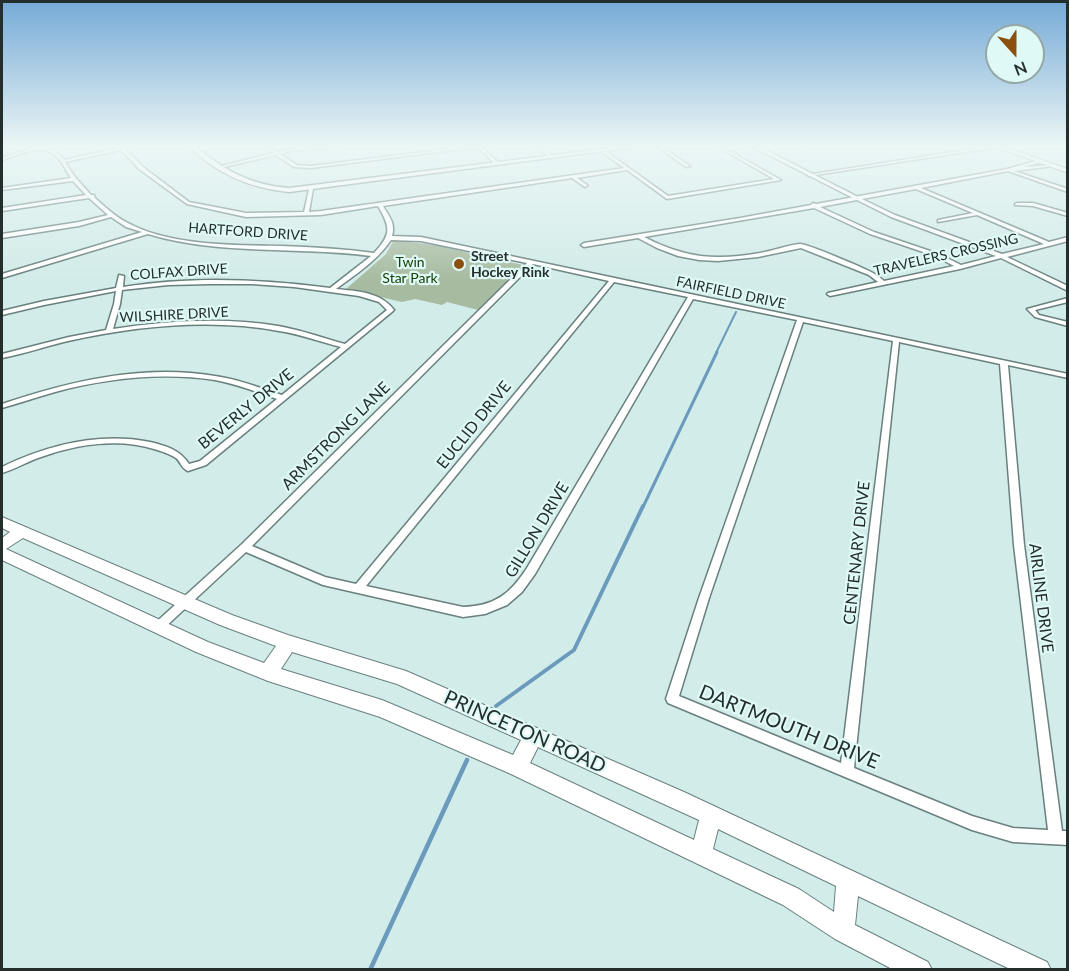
<!DOCTYPE html>
<style>
body{margin:0}
#map{position:relative;width:1069px;height:971px;overflow:hidden;background:#d2ece9;font-family:Lato,sans-serif}
canvas{display:block}
.frame{position:absolute;inset:0;border:3px solid #242e2c;pointer-events:none}
.north{position:absolute;left:985px;top:24px;width:60px;height:60px;box-sizing:border-box;background:#dff9f7;border:2px solid #94a8a6;border-radius:50%;rotate:159deg;font-size:16px;font-weight:700;line-height:24px;text-align:center;color:#242e2c}
.north::after{content:'';display:block;margin:auto;width:21px;height:27px;background:#8b500e;clip-path:polygon(50% 0,100% 100%,50% 72%,0 100%)}
</style>
<div id="map">
<canvas width="1069" height="971"></canvas>
<div class="frame"></div>
<div class="north">N</div>
</div>
<script>
const context = document.querySelector('canvas').getContext('2d');
context.lineJoin = 'round';
function fill(path, color) { context.fillStyle = color; context.fill(path, 'evenodd'); }
function strokePath(path, color, width, dash) { context.strokeStyle = color; context.lineWidth = width; context.lineCap = dash ? 'butt' : 'round'; context.setLineDash(dash || []); context.stroke(path); }
function label(font, color, halo, rows, align = 'center') {
  context.font = font + ' Lato,sans-serif'; context.lineWidth = 4.5; context.setLineDash([]); context.textBaseline = 'middle'; context.strokeStyle = halo; context.fillStyle = color; for (const [text, x, y, turn = 0] of rows) {
    context.save(); context.translate(x, y); context.rotate((+turn || 0) * Math.PI / 180); context.textAlign = isNaN(turn) ? turn : align; if (halo) context.strokeText(text, 0, 0); context.fillText(text, 0, 0); context.restore();
  }
}
const green = new Path2D(`
 M394,240L434,245L523,265L478,310L447,302L442,305L415,299L402,302L346,289L386,254Z`);
const streamFar3 = new Path2D(`
 M716,353L736,312`);
const streamFar2 = new Path2D(`
 M643,507L717,352`);
const streamFar1 = new Path2D(`
 M496,706L574,650L643,506`);
const stream = new Path2D(`
 M370,970L467,760`);
const minor = new Path2D(`
 M117,145H121L125,147V149L143,167L189,202L246,213L304,212L309,189L311,188L313,189L309,212L321,211L624,168L602,152L604,150L668,196L774,179L715,145H719L781,180L667,199L627,170L577,178L587,185V186L585,187L572,178L383,206C389,216 396,224 392,236L421,237L1068,374V378L1008,365L1024,545L1062,831H1068V845L1013,842L972,830L668,703L666,699L699,598L797,320L693,299L535,574L522,592L507,605L485,614L463,617L323,585L246,552L162,630L158,632L154,630L152,627L154,624L242,544L527,263L421,241L391,240C377,261 356,274 336,289C357,291 381,292 394,310L393,311L206,465L188,471C181,468 181,462 176,458C170,454 161,451 154,449C120,438 78,444 44,456C30,460 16,469 2,473V467C48,445 99,432 150,442C167,446 180,450 189,464L200,461L277,399C257,392 237,384 215,380C162,372 107,378 55,392C37,397 20,403 2,408V404C70,381 143,364 215,376C238,379 260,388 282,395L341,347C320,342 300,334 279,331C210,318 136,326 68,341C46,346 24,354 2,358V354L69,337L106,330L114,304L116,291L44,305L2,315V311L44,301L116,288L119,275L124,276L123,287C191,276 261,279 330,288L371,256C297,246 220,256 148,234L2,278V274L142,232L126,227L111,217L79,226L2,238V234L79,222L108,215L89,198L2,211V208L86,195L73,181L2,190V188L71,178C66,171 63,163 57,157C42,142 19,155 2,160V158C23,151 47,138 64,160L119,148ZM121,150L139,169L187,204L246,217L321,215L378,206C391,228 391,235 374,253C344,249 313,247 282,246C235,245 175,246 132,225C118,219 106,208 95,198L94,195H91L75,177L65,162ZM533,264L609,281L356,584L325,577L252,546ZM614,282L688,297L527,568C510,594 495,606 463,607L366,586ZM210,284H252L294,287L359,296L379,302L387,310L345,344C323,338 301,330 278,326C223,317 167,321 113,329L120,304L122,290L168,285ZM803,322L893,341L841,763L679,696L709,598ZM899,342L1000,364L1014,545L1048,830L1013,828L972,816L854,768Z
 M265,145H269V147L277,152L293,149L340,145L338,146L293,151L280,154L297,165L311,166L480,145L500,164L496,165L478,147L311,168L294,167L276,155L220,168L218,167L273,153L266,149Z
 M535,145H539L554,157L550,158Z
 M655,145H659L690,166L686,167Z
 M800,145H805L811,148L808,149Z
 M997,145L998,147L809,176L807,175Z
 M1040,160L1042,162L1023,167L1051,165L1053,166L1014,171L1068,189V192L1008,171L921,188L1049,242L1068,237V241L1007,257L1068,286V291L1001,258L960,269L830,296L827,294L828,293L878,282L869,275L801,248L758,257L718,261L699,260L678,256L657,248L638,238L584,247L581,245L584,243L740,218L811,205L813,203L816,204L1007,169ZM916,189L973,213L938,220V222L977,215L1044,244L1002,254L895,215L862,199ZM857,200L891,217L996,256L961,265L939,254L874,232L820,207ZM814,208L870,234L935,256L954,266L884,281C881,278 877,275 873,273C864,268 808,244 800,244C788,245 772,251 760,253C715,261 685,258 644,237Z
 M1017,203H1033L1068,213V216L1033,206L1015,205V204Z
 M1068,298V302L1035,310L1039,315L1068,322V326L1035,317L1027,309Z`);
const tertiary = new Path2D(`
 M188,145H194C223,170 250,185 289,188L635,145H649L289,192C249,188 216,174 188,145Z
 M749,145H756L860,198L855,199Z`);
const secondary = new Path2D(`
 M991,145H999L1068,169V173Z
 M2,517L232,615L288,635L406,671L684,792L1047,962L1051,970H1012L858,896L855,925L928,962L932,970H894L835,939L783,905L511,774L380,717L268,681L196,652L2,560V538L10,532L2,528ZM23,538L220,625L276,646L264,663L208,642L6,549ZM292,652L397,684L521,740L513,755L382,700L281,669ZM538,747L699,820L694,840L530,763ZM718,829L836,886L834,912L799,889L713,849Z`);
const markers = [
 [459,264,6,"#8b500e"]
];
const farStreetnames = [
 ["HARTFORD DRIVE",248,232,4],
 ["TRAVELERS CROSSING",946,255,-13],
 ["COLFAX DRIVE",179,272,-4],
 ["FAIRFIELD DRIVE",731,293,12],
 ["WILSHIRE DRIVE",174,315,-3]
];
const farPoinames = [
 ["Street",471,256],
 ["Hockey Rink",471,272]
];
const farParknames = [
 ["Twin",410,262],
 ["Star Park",410,278]
];
const streetNames = [
 ["BEVERLY DRIVE",246,409,-39],
 ["EUCLID DRIVE",474,425,-51],
 ["ARMSTRONG LANE",336,436,-45],
 ["GILLON DRIVE",537,530,-59],
 ["CENTENARY DRIVE",857,553,-84],
 ["AIRLINE DRIVE",1041,598,83]
];
const nearStreetnames = [
 ["DARTMOUTH DRIVE",789,727,22],
 ["PRINCETON ROAD",525,732,24]
];
fill(green, '#a7bba0');
strokePath(streamFar3, '#6a9abc', 2);
strokePath(streamFar2, '#6a9abc', 3);
strokePath(streamFar1, '#6a9abc', 4);
strokePath(stream, '#6a9abc', 4.5);
strokePath(minor, '#69807e', 3);
strokePath(tertiary, '#69807e', 3);
strokePath(secondary, '#69807e', 2);
fill(minor, '#fff');
fill(tertiary, '#fff');
fill(secondary, '#fff');
const sky = context.createLinearGradient(0, 0, 0, 281);
sky.addColorStop(0, '#75aad6');
sky.addColorStop(0.52, '#ebf6f5');
sky.addColorStop(1, '#ebf6f500');
context.fillStyle = sky;
context.fillRect(0, 0, 1069, 281);
for (const [x, y, r, color] of markers) { const dot = new Path2D(); dot.arc(x, y, r, 0, 2 * Math.PI); context.fillStyle = color; context.fill(dot); strokePath(dot, '#dff9f7', 2); }
label('14px', '#242e2c', '#dff9f7', farStreetnames);
label('bold 14px', '#242e2c', '#dff9f7', farPoinames, 'left');
label('14px', '#174100', '#dff9f7', farParknames);
label('16px', '#242e2c', '#dff9f7', streetNames);
label('20px', '#242e2c', '#dff9f7', nearStreetnames);
</script>
